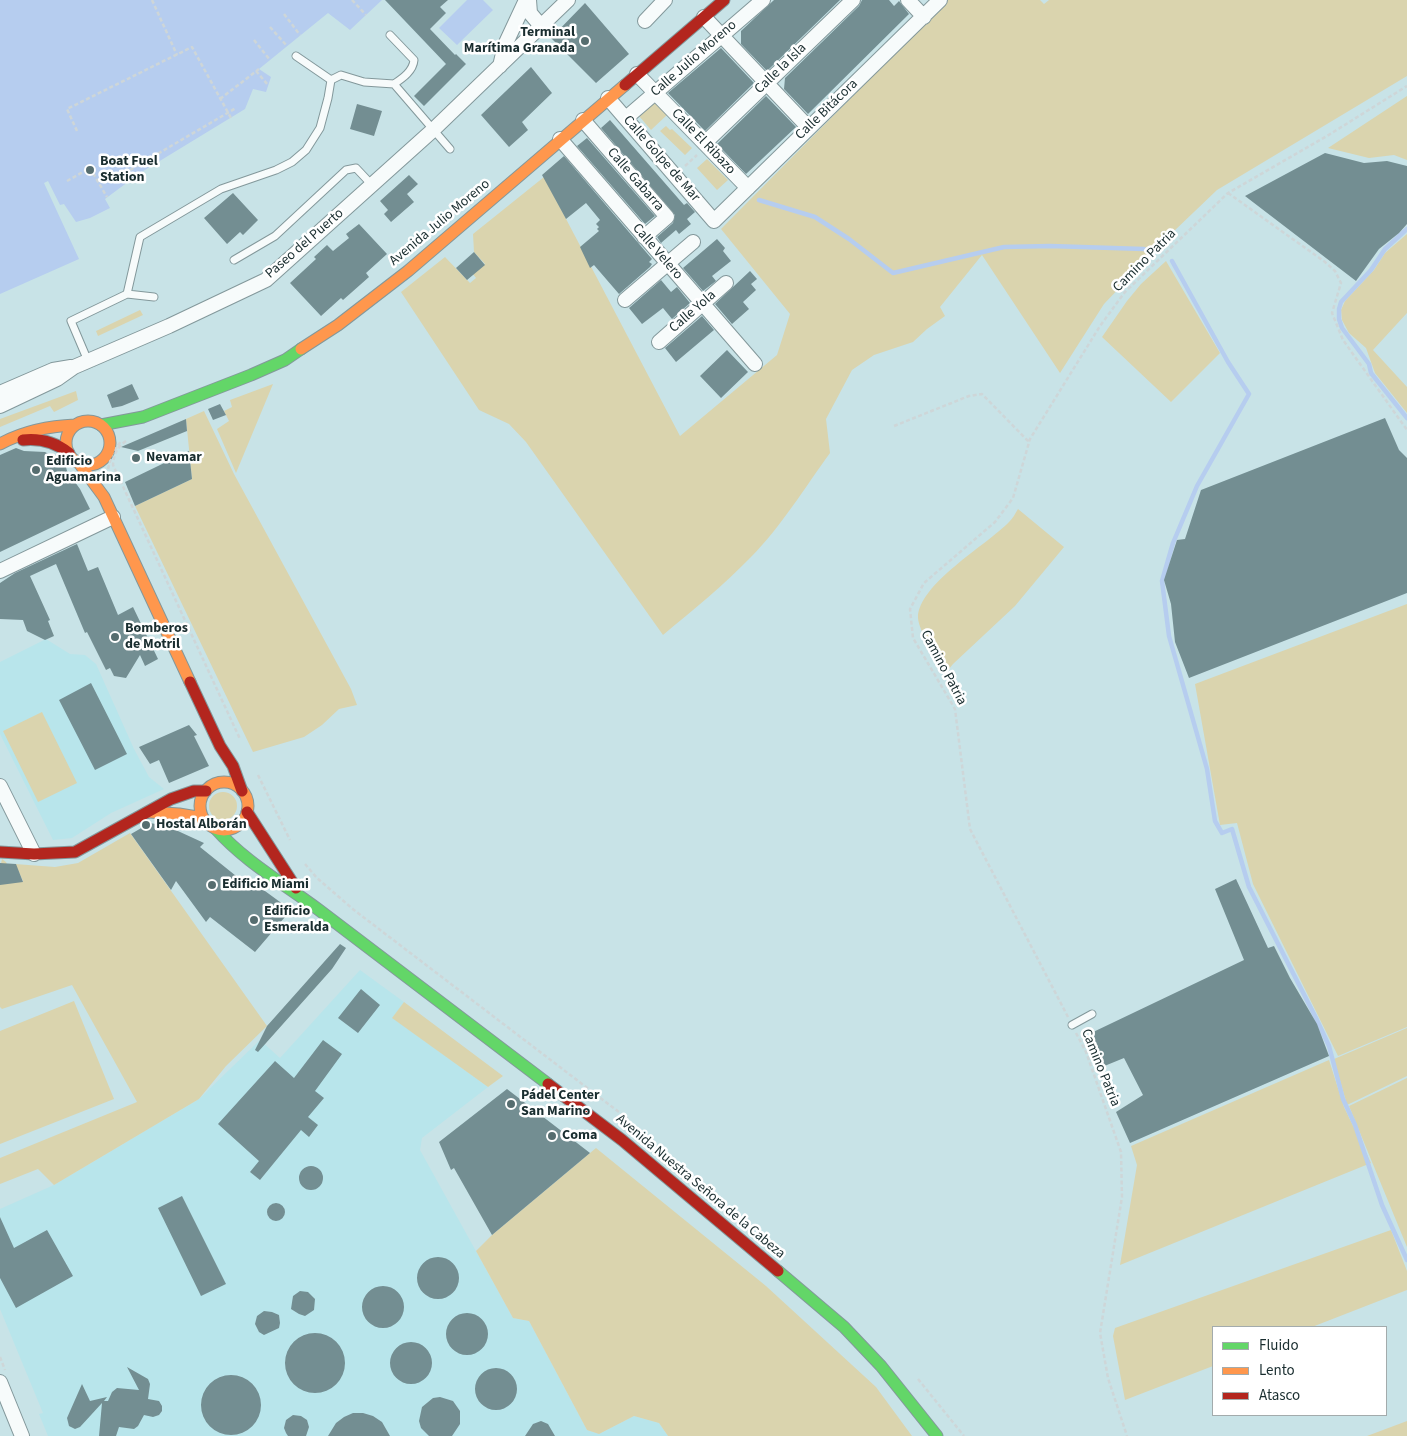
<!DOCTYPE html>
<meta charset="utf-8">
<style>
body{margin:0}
#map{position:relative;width:1407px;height:1436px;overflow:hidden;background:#c8e3e7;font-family:"Source Sans 3",sans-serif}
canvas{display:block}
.legend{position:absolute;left:1212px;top:1326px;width:175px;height:90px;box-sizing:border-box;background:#fff;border:1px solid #a3abac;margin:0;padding:6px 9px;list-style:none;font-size:15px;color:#192d2f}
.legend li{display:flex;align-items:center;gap:10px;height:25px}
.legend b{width:25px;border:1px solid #a3abac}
</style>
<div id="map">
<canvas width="1407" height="1436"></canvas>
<ul class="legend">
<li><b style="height:6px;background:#63d668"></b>Fluido</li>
<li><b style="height:6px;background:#ff974d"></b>Lento</li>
<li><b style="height:6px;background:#b3261e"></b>Atasco</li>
</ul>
</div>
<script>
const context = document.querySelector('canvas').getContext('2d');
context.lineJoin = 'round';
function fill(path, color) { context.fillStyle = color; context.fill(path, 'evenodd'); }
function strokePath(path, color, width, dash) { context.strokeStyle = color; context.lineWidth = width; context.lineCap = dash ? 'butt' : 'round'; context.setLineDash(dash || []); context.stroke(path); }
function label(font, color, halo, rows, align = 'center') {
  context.font = font + ' "Source Sans 3",sans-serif'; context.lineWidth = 5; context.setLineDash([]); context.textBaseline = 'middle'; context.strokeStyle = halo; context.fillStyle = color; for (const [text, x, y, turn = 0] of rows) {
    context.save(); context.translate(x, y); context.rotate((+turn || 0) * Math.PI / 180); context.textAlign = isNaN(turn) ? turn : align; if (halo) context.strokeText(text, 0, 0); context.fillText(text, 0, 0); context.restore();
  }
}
const built = new Path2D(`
 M46,639L70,654L85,655L96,664L134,749L149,777L164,789L111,813L72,838L53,840L0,734V662Z
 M360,970L404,1002L393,1018L488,1087L422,1138L420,1150L513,1318L529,1321L587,1430L599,1434L634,1416L659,1423L668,1436H48L39,1414L43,1413L0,1309V1209L54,1185L199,1099L260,1040L280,1058Z`);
const green = new Path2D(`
 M948,0H1040L1044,4L1049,0H1407V76L1217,190L1172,233L1104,304L1060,373L982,255L940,307L945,316L927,329L913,342L874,355L852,370L826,419L830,453C806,486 780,528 751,557C724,585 693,610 663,635L526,442L509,424L479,410L401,292L445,257L470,283L476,278L473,274L485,264L474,252L473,234L544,177L680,436L777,355L790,314L721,229Z
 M1407,96V160L1394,155L1369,158L1328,148Z
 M655,102L667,115L651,130L639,116Z
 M666,126L670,130L672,129L692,148L685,155L660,131Z
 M707,159L728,180L717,190L697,168Z
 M1407,234V313L1373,350L1407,387V413L1375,373L1366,348L1349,333L1342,320L1341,310L1345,301L1374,270L1385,253Z
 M1166,261L1220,353L1171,402L1102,337L1127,301L1141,284Z
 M140,310L143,315L98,336L96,331Z
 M273,384L236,473L217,429L229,421L224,411L232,407L230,400Z
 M76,391L78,400L54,412L50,406L0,427V419Z
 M204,411L234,474L351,689L357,705L339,709L322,725L304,737L253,752L135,506L192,479L186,419Z
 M1018,509L1064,547L1015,606L953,664L945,674C938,661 919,632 918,618C918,584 987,545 1009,522C1013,518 1015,514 1018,509Z
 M1407,604V1027L1338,1056L1253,884L1237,823L1220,825L1195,684Z
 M42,712L77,783L38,802L3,731Z
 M209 806a14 14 0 1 1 28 0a14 14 0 1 1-28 0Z
 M130,833L267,1026L226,1066L199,1099L54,1185L38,1169L0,1184V1158L137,1102L72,985L2,1009L0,1007V868L2,859L6,862L14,880L23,881L15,864L55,867L78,863Z
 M74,1001L114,1099L0,1144V1031Z
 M404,1002L503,1076L488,1087L392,1018Z
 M1407,1028V1076L1347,1105L1334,1059Z
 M1329,1060L1344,1107L1371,1163L1120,1265L1137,1165L1131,1146Z
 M1407,1078V1247L1349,1106Z
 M596,1148L766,1286L876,1387L912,1436H668L659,1423L634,1416L599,1434L587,1430L529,1321L513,1318L476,1251L492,1235Z
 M1391,1230L1407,1271V1290L1312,1327H1213V1366L1125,1400L1113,1336L1115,1328Z
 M1407,1421V1436H1367Z`);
const water = new Path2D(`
 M0,0H382L350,30L328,13L259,69L271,77L266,92L253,89L245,109L140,173L105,199L110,208L90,218L76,222L64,204L60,205L48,181L44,183L79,259L0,294Z
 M467,0H483L493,10L457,45L439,28Z`);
const stream = new Path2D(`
 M759,200L815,217L849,239L893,273L1004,247L1050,246L1144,249L1151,252
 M1407,229L1385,249L1371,270L1341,302L1339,309V319L1342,328L1369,364L1371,373L1407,418
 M1172,261L1228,362L1249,394L1197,486L1173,543L1162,581L1169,636L1207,769L1215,821L1222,833L1232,829L1249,887L1316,1018L1329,1046L1343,1099L1355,1125L1382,1205L1407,1260`);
const building = new Path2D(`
 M385,0H448L440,7L446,13L430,29L455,55L456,54L466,64L424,106L414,96L446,64Z
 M774,0H840L767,71L741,44V31Z
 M862,0H889L894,6L899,1L909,14L808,114L784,89L785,78L859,6Z
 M585,3L629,54L596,83L551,38Z
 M721,48L754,83L705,131L668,93Z
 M531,67L552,93L522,122L528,130L509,147L481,115Z
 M766,96L796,127L746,174L717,144Z
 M357,104L382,111L374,136L350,129Z
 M610,120L684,205L687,203L695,212L687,219L691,224L679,234L676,230L661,243L657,237L673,223L675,215L601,128Z
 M587,138L655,216L645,224L577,146Z
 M1325,153L1364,163L1387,161L1407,166V224L1399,233L1379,249L1356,281L1245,196Z
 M564,156L652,259L649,262L652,264L650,267L619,294L594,265L590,268L580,247L599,231L597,229L599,227L596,224L600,220L586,203L566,219L542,175Z
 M409,175L418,184L407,194L414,202L391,222L384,214L388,210L380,201Z
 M233,193L258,220L243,235L240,232L227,244L204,218Z
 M359,224L387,254L366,273L369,277L343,300L341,298L321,316L290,283L316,259L314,257L327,245L333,251L349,238L346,234Z
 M717,239L725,248L723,251L731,261L712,276L716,281L703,291L683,268Z
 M474,252L485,265L467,280L456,268Z
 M750,271L757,279L751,284L756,290L743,302L749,309L732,324L715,304Z
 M661,280L671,292L677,287L690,303L672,319L663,308L642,324L629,308Z
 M702,316L714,330L676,362L665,348Z
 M727,350L748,372L721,398L700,376Z
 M132,384L139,399L122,406L112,408L107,395Z
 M220,404L226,415L213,420L208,409Z
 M1385,418L1399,450L1407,458V593L1189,678L1175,642L1171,604L1164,580L1177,540L1185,539L1201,490Z
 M186,419L187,431L138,451L121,447Z
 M16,448L24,451L45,452L65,463L67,471L80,489L90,509L0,552V455Z
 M189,451L192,479L135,506L125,482Z
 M77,544L88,571L98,567L118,615L133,607L158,659L145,666L140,655L126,678L114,676L110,668L106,670L87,632L85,633L56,564L30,576L50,620L48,621L54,636L45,640L27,631L23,620L0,619V583L15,573Z
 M91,683L127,754L95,770L59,700Z
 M189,725L197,735L194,736L209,766L169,783L159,760L150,764L139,747Z
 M150,823L167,826L204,843L200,847L251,888L254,883L291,910L255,952L210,917L206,922L176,881L171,890L131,834Z
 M0,863L16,864L23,882L0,885Z
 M1236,879L1268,948L1274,946L1290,978L1317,1024L1329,1056L1130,1143L1116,1112L1143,1095L1124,1058L1102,1067L1089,1034L1244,960L1215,889Z
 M340,944L346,948L332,969L258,1052L255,1050L267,1026Z
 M361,989L380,1005L358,1033L338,1018Z
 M323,1040L342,1054L315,1091L324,1098L308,1117L318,1125L309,1137L301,1130L260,1180L250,1172L259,1161L218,1124L275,1061L294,1078Z
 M507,1089L590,1153L492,1235L454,1168L451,1170L439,1142Z
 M299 1178a12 12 0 1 1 24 0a12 12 0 1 1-24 0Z
 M182,1196L226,1284L201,1296L158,1208Z
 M267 1212a9 9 0 1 1 18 0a9 9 0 1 1-18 0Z
 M0,1217L14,1248L47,1230L73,1276L16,1308L0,1278Z
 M417 1278a21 21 0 1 1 42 0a21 21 0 1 1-42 0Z
 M362 1307a21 21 0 1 1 42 0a21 21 0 1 1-42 0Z
 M300,1291L308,1292L315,1299L314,1310L305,1316L299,1314L291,1309L293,1296Z
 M264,1311L272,1312L279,1315L280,1323L279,1328L264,1335L259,1332L255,1324L257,1316Z
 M446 1334a21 21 0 1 1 42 0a21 21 0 1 1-42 0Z
 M285 1363a30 30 0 1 1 60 0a30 30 0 1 1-60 0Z
 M390 1363a21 21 0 1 1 42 0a21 21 0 1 1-42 0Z
 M127,1367L148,1379L150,1384L148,1399L159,1401L162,1406V1411L159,1415L153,1417L144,1415L138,1426L134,1429L119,1427L116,1436H99L102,1403L80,1427L75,1429L69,1426L67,1418L82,1384L90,1401L107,1397L104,1401H108L112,1392L117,1388L139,1390Z
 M475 1389a21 21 0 1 1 42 0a21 21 0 1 1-42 0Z
 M201 1405a30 30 0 1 1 60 0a30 30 0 1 1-60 0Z
 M440,1397L453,1401L460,1411V1424L452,1436H429L421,1428L419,1421L422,1407L433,1398Z
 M353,1413H363L373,1416L382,1422L390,1436H328L336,1423L344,1417Z
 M293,1415L301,1416L307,1420L309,1427L306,1436H288L286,1433L284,1428L286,1420Z
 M541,1421L548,1424L555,1436H525L533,1424Z`);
const path = new Path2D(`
 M152,0L177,55
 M352,0L366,15
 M284,14L300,35
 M270,27L287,46
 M254,40L270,60
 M256,71L268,85
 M220,99L259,69
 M77,131L67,109L192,47L231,118
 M685,166L697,155
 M130,170L236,108
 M67,181L90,168L107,197
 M1228,193L1325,262L1335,271L1341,283L1332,313L1343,340L1407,430
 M894,426L969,396L982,394L1029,442
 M126,441C117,447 114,454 113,465L240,739
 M108,469L112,454L121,441
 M258,775L290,840
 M305,864L317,878L354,910L628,1119
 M1068,1017L970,829L955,709L913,638L910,609L924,583L995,522L1013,498L1030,439L1100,326L1125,292L1228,193L1327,136L1407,86
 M1076,1033L1086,1052L1121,1152L1122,1197L1100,1333L1108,1378L1127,1436
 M0,1357L5,1370
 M918,1379L964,1436`);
const lane = new Path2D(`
 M390,35L414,60C413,71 403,78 394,84L450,149
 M296,56L331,80
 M234,260L275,236L346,170L356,168L372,185
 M127,294L140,237L221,189L276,170L292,162L306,150L320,128L328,98L331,80L341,75L364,82L394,84
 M88,361L71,321L127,294L154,297
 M1072,1025L1092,1014`);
const street = new Path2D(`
 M529,0L530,13L541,26
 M908,0L924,17
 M704,17L809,128
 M645,21L665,0
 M500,66L505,45L526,0
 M637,74L748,188
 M608,98L714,221L940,0
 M626,118L763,0
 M583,120L667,217L644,237
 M710,138L853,0
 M560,139L755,364
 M625,300L693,242
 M659,342L726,283
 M0,393L53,370L71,367
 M0,406L57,379L74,367L169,326L266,280L433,130L568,0
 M0,571L113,517
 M0,786L34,854
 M0,1382L22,1436`);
const fast = new Path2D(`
 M101,425L143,417L251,375L285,360L301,349
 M215,828C245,862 283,883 319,910C395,968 472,1026 548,1084
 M778,1271L844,1327L881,1366L937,1436`);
const slow = new Path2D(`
 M301,349L338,325L408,271L625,85
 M66 443a22 22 0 1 1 44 0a22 22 0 1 1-44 0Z
 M0,444C24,431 48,426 75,425
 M79,463L104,497L190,682
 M200 806a24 24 0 1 1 48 0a24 24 0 1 1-48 0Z
 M149,812L179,814L203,818`);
const jam = new Path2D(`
 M625,85L724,0
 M23,440C41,438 55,442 69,453
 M190,682L220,746L233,766L242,791
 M247,812L296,888
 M0,852L34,854L75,852L171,799L194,791H206
 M548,1084L622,1140L778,1271`);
const markers = [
 [585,41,5,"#566d6f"],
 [90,170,5,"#566d6f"],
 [136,458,5,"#566d6f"],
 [36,470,5,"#566d6f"],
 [115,637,5,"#566d6f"],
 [146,825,5,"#566d6f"],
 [212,885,5,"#566d6f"],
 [254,920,5,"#566d6f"],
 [511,1104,5,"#566d6f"],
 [552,1136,5,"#566d6f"]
];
const poiNames = [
 ["Terminal",575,33,"right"],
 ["Marítima Granada",575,49,"right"],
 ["Boat Fuel",100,162],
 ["Station",100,178],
 ["Nevamar",146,458],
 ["Edificio",46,462],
 ["Aguamarina",46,478],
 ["Bomberos",125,629],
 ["de Motril",125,645],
 ["Hostal Alborán",156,825],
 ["Edificio Miami",222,885],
 ["Edificio",264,912],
 ["Esmeralda",264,928],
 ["Pádel Center",521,1096],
 ["San Marino",521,1112],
 ["Coma",562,1136]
];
const streetNames = [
 ["Calle Julio Moreno",694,59,-41],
 ["Calle la Isla",781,69,-44],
 ["Calle Bitácora",827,110,-44],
 ["Calle El Ribazo",703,142,46],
 ["Calle Golpe de Mar",661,159,49],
 ["Calle Gabarra",635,180,49],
 ["Avenida Julio Moreno",440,223,-40],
 ["Paseo del Puerto",305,244,-41],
 ["Calle Velero",657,252,49],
 ["Camino Patria",1145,261,-45],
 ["Calle Yola",693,312,-41],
 ["Camino Patria",943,668,62],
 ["Camino Patria",1100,1068,68],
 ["Avenida Nuestra Señora de la Cabeza",700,1187,40]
];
fill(built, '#b8e5eb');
fill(green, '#dad4ae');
fill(water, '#b6cdef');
strokePath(stream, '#b6cdef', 4.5);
fill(building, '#738e92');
strokePath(lane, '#83989b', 9);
strokePath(street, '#83989b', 16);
strokePath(fast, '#83989b', 13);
strokePath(slow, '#83989b', 13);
strokePath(jam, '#83989b', 13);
strokePath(path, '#ced6d8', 2.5, [4, 2.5]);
strokePath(lane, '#f7fbfb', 7);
strokePath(street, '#f7fbfb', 14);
strokePath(fast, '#63d668', 11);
strokePath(slow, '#ff974d', 11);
strokePath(jam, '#b3261e', 11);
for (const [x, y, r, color] of markers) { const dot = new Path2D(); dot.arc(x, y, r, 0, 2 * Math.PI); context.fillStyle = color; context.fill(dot); strokePath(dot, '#fff', 2); }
label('bold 14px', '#192d2f', '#fff', poiNames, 'left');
label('14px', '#192d2f', '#fff', streetNames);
</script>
